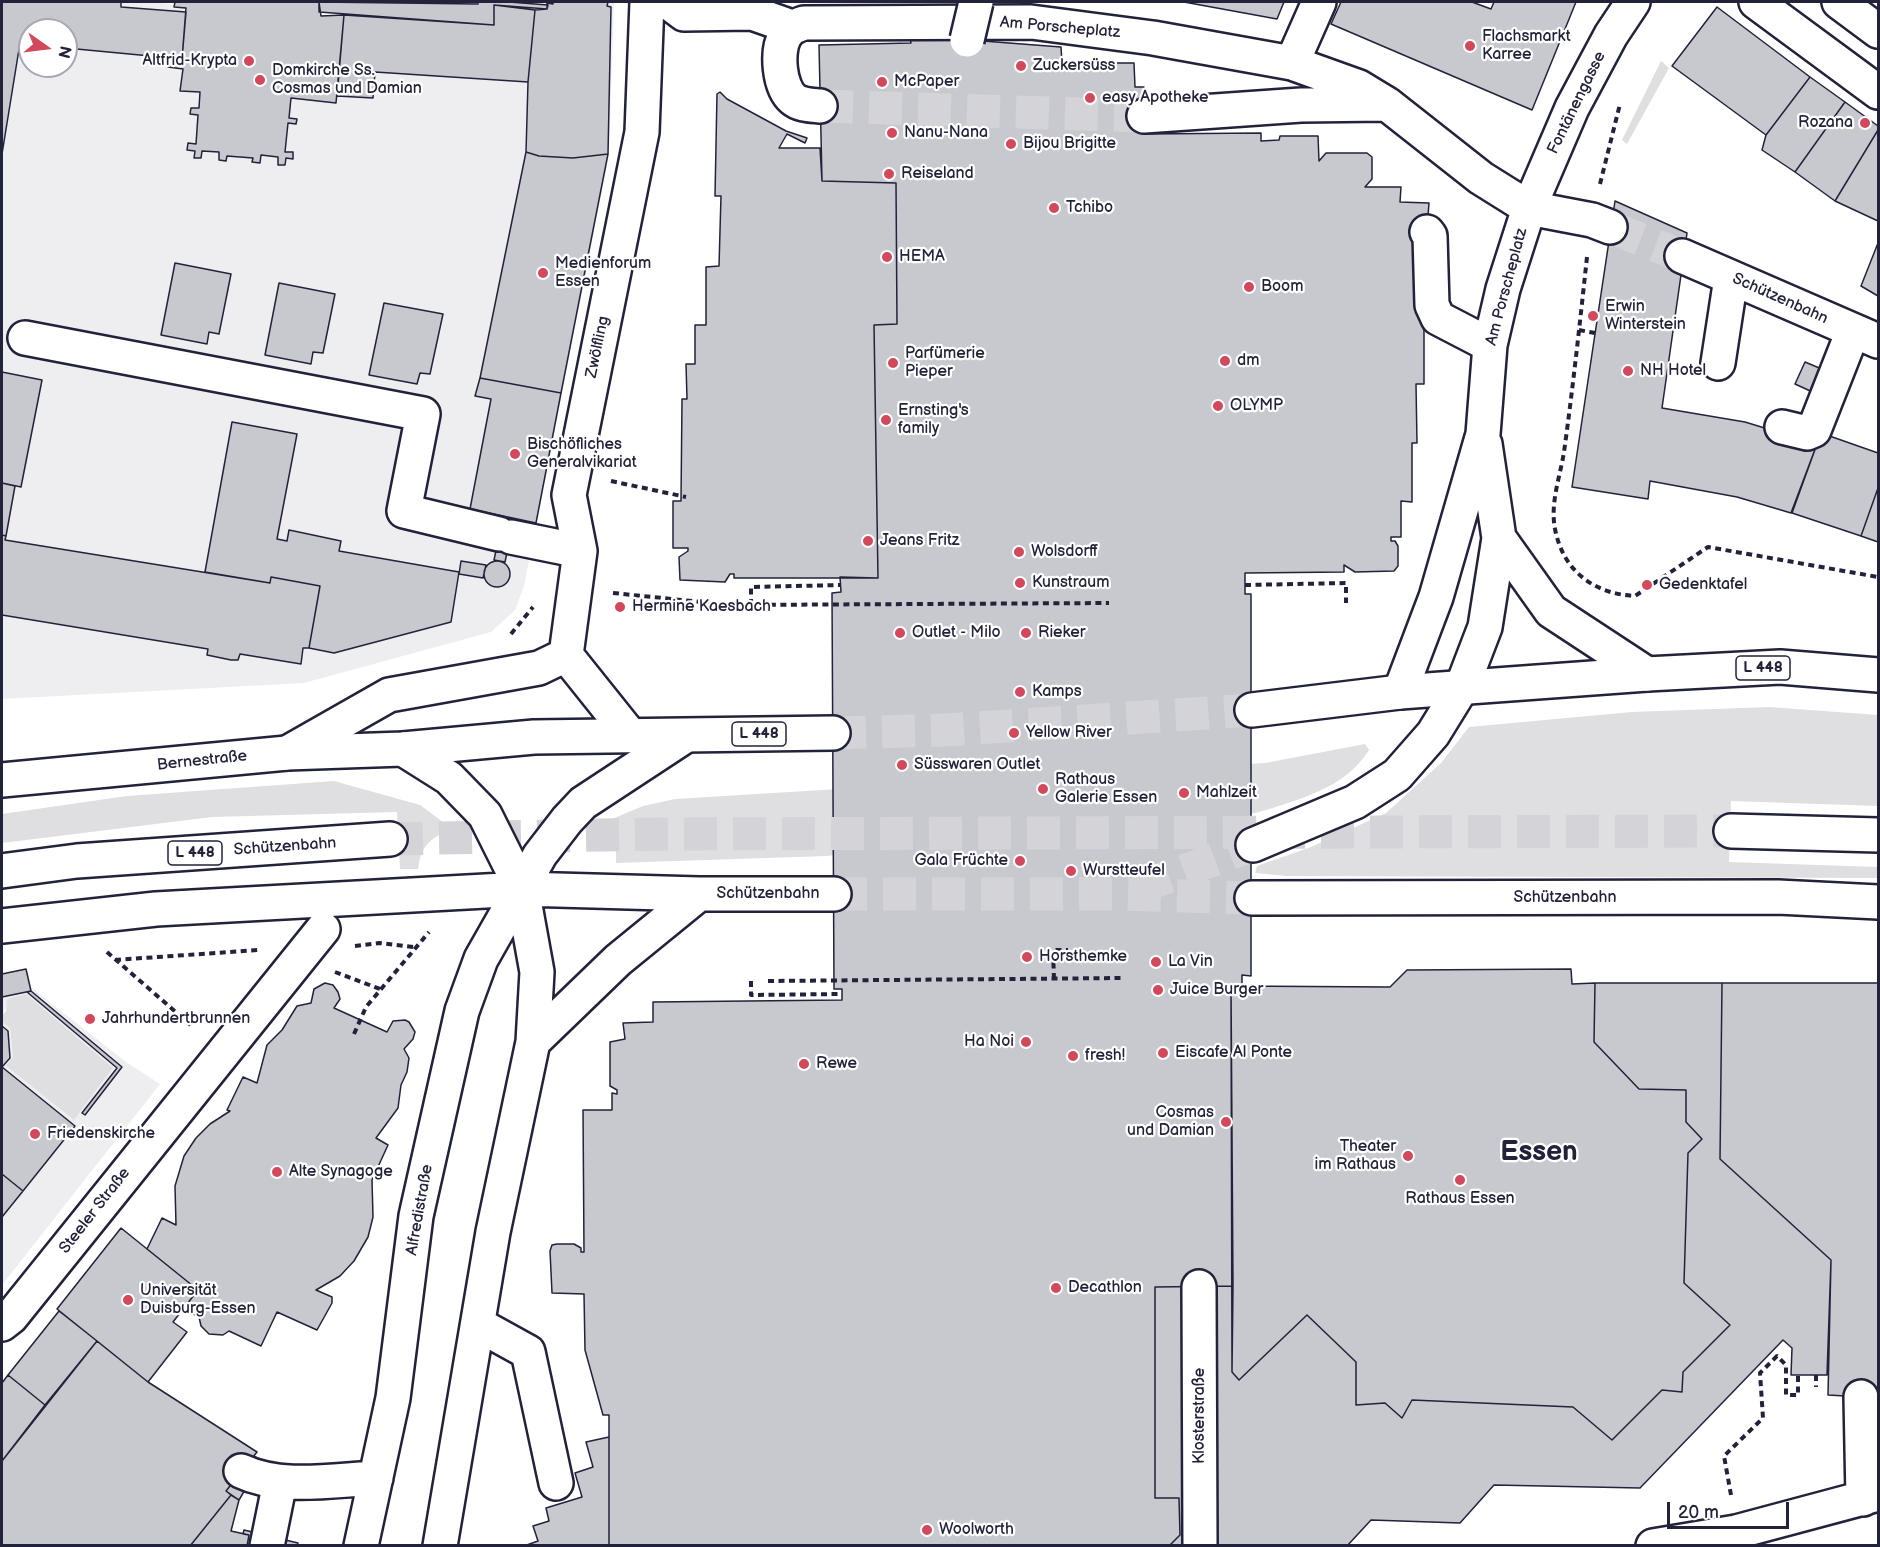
<!DOCTYPE html>
<meta charset="utf-8">
<style>
body{margin:0}
#map{position:relative;width:1880px;height:1547px;overflow:hidden;background:#fff;font-family:"Balsamiq Sans",sans-serif}
canvas{display:block}
.frame{position:absolute;inset:0;border:3px solid #22223b;pointer-events:none}
.north{position:absolute;left:18px;top:18px;width:60px;height:60px;box-sizing:border-box;background:#fff;border:2px solid #a7a7b1;border-radius:50%;rotate:104deg;font-size:16px;font-weight:700;line-height:24px;text-align:center;color:#22223b}
.north::after{content:'';display:block;margin:auto;width:21px;height:27px;background:#d1495b;clip-path:polygon(50% 0,100% 100%,50% 72%,0 100%)}
.scale{position:absolute;left:1667px;top:1502px;width:122px;height:27px;box-sizing:border-box;border:3px solid #22223b;border-top:0;padding-left:8px;font-size:18px;line-height:21px;white-space:nowrap;color:#22223b;-webkit-text-stroke:4px #fff;paint-order:stroke}
</style>
<div id="map">
<canvas width="1880" height="1547"></canvas>
<div class="frame"></div>
<div class="north">N</div>
<div class="scale">20 m</div>
</div>
<script>
const context = document.querySelector('canvas').getContext('2d');
context.lineJoin = 'round';
function fill(path, color) { context.fillStyle = color; context.fill(path, 'evenodd'); }
function strokePath(path, color, width, dash) { context.strokeStyle = color; context.lineWidth = width; context.lineCap = dash ? 'butt' : 'round'; context.setLineDash(dash || []); context.stroke(path); }
function label(font, color, halo, rows, align = 'center') {
  context.font = font + ' "Balsamiq Sans",sans-serif'; context.lineWidth = 4.5; context.setLineDash([]); context.textBaseline = 'middle'; context.strokeStyle = halo; context.fillStyle = color; for (const [text, x, y, turn = 0] of rows) {
    context.save(); context.translate(x, y); context.rotate((+turn || 0) * Math.PI / 180); context.textAlign = isNaN(turn) ? turn : align; if (halo) context.strokeText(text, 0, 0); context.fillText(text, 0, 0); context.restore();
  }
}
const built = new Path2D(`
 M2,2H158L476,65L504,2H614L609,155L524,586L515,610L491,632L304,683L2,699ZM30,30H66V66H30Z
 M13,973L126,1062L160,1084L2,1285V1022L10,1028L13,1057L6,1066L74,1120L113,1068L8,1004L2,1015V975Z`);
const green = new Path2D(`
 M1661,61L1669,68L1627,144L1622,140Z
 M1769,707L1878,715V806L1731,801L1729,862L1878,867V878L1287,876L1255,873L1257,866L1311,847L1386,813L1441,763L1469,727L1632,712Z
 M1365,744L1369,750C1345,789 1297,800 1256,813L826,856L616,863C617,831 612,838 588,829L643,806L675,799L1265,763Z
 M334,781L420,805L451,828C429,841 422,843 418,869H400L397,812L212,817L2,843V814L127,796Z
 M26,994L113,1068L74,1120L6,1066L13,1057L10,1028L2,1022V1015L6,1011L7,999Z`);
const building = new Path2D(`
 M2,2H121V7L186,12L182,59L66,48V30H30V44L20,43L2,154Z
 M175,2H319L321,16L344,15L336,103L291,98L289,118L297,119L296,124L288,123L285,152H293V159L286,158L285,165H278V157L261,155L260,163L252,162L253,158L227,156L226,161L219,160V152L202,151L201,158H194L195,151L187,150L188,143L196,144L198,115L190,114L191,108H199L200,92L180,91L183,69L168,67L169,58L182,59L186,8L174,7Z
 M319,2L478,4V2H509L548,5L547,9L494,5V25L319,12Z
 M553,2H608L607,6L611,7L608,154L573,158L539,156L526,152L528,82L535,10L547,9V3L553,4Z
 M1184,2H1284L1277,19Z
 M1341,2H1472L1491,9L1494,2H1576L1532,110L1331,24Z
 M494,5L535,10L528,82L375,72L373,98L337,96L344,15L494,25Z
 M1717,7L1810,77L1766,135L1672,66Z
 M910,39L983,41L1061,47L1062,63H1134L1135,87H1144V134L1261,133V141L1279,140L1280,136H1318L1319,161L1326,153H1367L1372,157V179L1365,187H1401L1400,202L1429,203L1424,268V384H1416L1417,443H1412V502L1401,501V537H1391V541H1395L1398,546V566L1394,571L1355,572L1344,565V572L1245,573V594H1251V976L1242,975V986H1231L1233,1286L1155,1287V1498H1179L1180,1535L1169,1546H609V1415H603L585,1350L584,1294L552,1293L550,1251L552,1245L557,1244H574L581,1248V1252H584L583,1110H612V1093L617,1094V1090L610,1086V1042L625,1039L623,1023L653,1022V1002L842,1000V989H834L832,593L841,592L840,577L878,578L874,325L897,324L896,183L822,181L819,45L911,43Z
 M1810,77L1845,102L1795,172L1762,150L1766,135Z
 M720,92L727,99L786,131L807,138L805,143L787,134L779,148H820L822,181L896,183L897,324L874,325L878,578H734V574H730L725,582L680,580L679,557L688,551V548H673V501H681L682,399H687L686,364H695V325H706V267L719,266L721,196H715L717,94Z
 M1845,102L1878,126V130L1835,201L1795,172Z
 M1878,130V221L1835,201Z
 M526,152L539,156L573,158L608,154L561,393L480,378Z
 M1615,201L1687,233L1662,408L1745,422L1817,444L1791,513L1737,497L1650,481L1648,499L1572,487Z
 M1878,243V296L1861,286Z
 M175,263L231,274L219,334L209,332L207,344L161,335Z
 M279,283L335,294L323,353L313,352L311,364L265,355Z
 M384,303L443,314L430,374L420,373L417,384L369,375Z
 M1805,362L1829,372L1819,395L1795,384Z
 M2,372L42,380L21,487L2,483Z
 M480,378L561,393L536,523L470,509L491,399L475,396Z
 M232,422L297,434L277,539L287,541L289,530L294,531L341,541L339,551L459,572L451,622L334,653L309,648L320,586L271,577L270,583L205,572Z
 M1821,433L1878,453V488L1861,536L1792,513Z
 M2,483L15,486L6,536L2,535Z
 M1878,488V542L1861,536Z
 M503,517L514,519L505,562L494,560Z
 M2,535L6,536L5,540L270,583L271,577L320,586L309,648H303L301,664L240,654L238,660H231L207,655L208,649L2,615Z
 M484 574a13 13 0 1 1 26 0a13 13 0 1 1-26 0Z
 M461,561L486,565L483,578L459,574Z
 M26,969L31,991L2,997V974Z
 M1571,969L1572,984L1595,983L1594,1042L1639,1089L1686,1090V1122L1702,1139L1688,1153L1684,1283L1730,1325L1683,1372L1682,1392L1662,1390L1612,1440L1573,1407L1412,1400L1402,1418L1385,1403L1356,1405V1362L1307,1315L1239,1380L1232,1372L1231,986L1390,987L1407,970Z
 M325,983L333,985L338,992L340,999L334,1008L387,1032L393,1021L405,1020L409,1022L415,1032L413,1039L404,1049L409,1058L407,1072L401,1085L398,1108L376,1138L388,1145L372,1180L373,1217L368,1237L354,1261L340,1276L316,1290L332,1297V1303L317,1330L277,1312L261,1346L229,1331L223,1335L209,1334L201,1326L199,1317L183,1309L198,1290L147,1249L162,1218L176,1225L175,1186L184,1156L196,1138L210,1124L230,1111L227,1110L243,1077L257,1083L267,1045L282,1030L297,1006L311,1003L314,989Z
 M1595,983H1722L1720,1159L1831,1260L1827,1375H1791L1792,1348L1783,1340L1640,1488L1494,1485L1460,1523L1371,1520L1347,1546H1169L1180,1535L1179,1498H1155V1287L1233,1286L1232,1372L1239,1380L1307,1315L1356,1362V1405L1385,1403L1402,1418L1412,1400L1573,1407L1612,1440L1662,1390L1682,1392L1683,1372L1730,1325L1684,1283L1688,1153L1702,1139L1686,1122V1090L1639,1089L1594,1042Z
 M1722,983H1878V1398L1828,1395L1831,1260L1720,1159Z
 M31,991L122,1067L85,1115L82,1113L117,1068L27,992Z
 M2,1026L8,1031L10,1058L2,1067Z
 M2,1067L75,1126L23,1191L2,1174Z
 M2,1174L23,1191L2,1217Z
 M121,1228L198,1290L173,1322L187,1332L148,1382L57,1309Z
 M59,1311L97,1341L45,1405L8,1375Z
 M97,1341L148,1382L257,1452L226,1491L231,1495L190,1546H2V1461Z
 M8,1375L45,1405L2,1461V1383Z
 M609,1437V1546H524L538,1541L533,1526L549,1521L546,1508L582,1497L575,1473L593,1467L586,1442Z
 M254,1456L262,1461L239,1500L226,1491Z
 M231,1495L239,1500L231,1531L249,1535L247,1546H190Z
 M244,1530L298,1543L297,1546H247L249,1535L243,1534Z`);
const minorTunnel = new Path2D(`
 M820,106L1144,116
 M1610,227L1682,256
 M1138,888L1253,845
 M834,894H1122L1252,898`);
const majorTunnel = new Path2D(`
 M833,733L946,730L1252,710
 M390,839L660,834L1731,831`);
const path = new Path2D(`
 M1600,184L1620,104
 M1587,257C1580,322 1573,387 1564,452C1560,477 1550,503 1555,529C1563,571 1594,594 1635,596L1708,547L1878,577
 M1579,330L1595,333
 M611,481L686,497
 M1245,585L1346,583V603
 M613,593L731,605L1109,603
 M751,605V587L841,585
 M511,634L533,607
 M355,946L379,943L414,947
 M107,952L194,1028
 M115,960L258,950
 M335,972L380,989
 M1054,979L1053,950H1068
 M751,981V995L842,994
 M768,981L1124,978
 M354,1034L366,1007L429,932
 M1816,1375V1387
 M1731,1495L1724,1456L1763,1418L1760,1373L1777,1356L1786,1365V1395H1798V1375`);
const minor = new Path2D(`
 M668,2L684,14L752,13L792,27
 M1756,2L1878,92
 M1839,2L1878,31
 M1292,63L1319,2
 M820,106C810,105 800,105 793,99C779,87 776,51 785,36C790,28 795,26 804,23L1031,22L1153,38L1292,63L1359,87L1387,104L1481,178L1529,208L1592,220L1610,227
 M1144,116L1301,105L1385,104
 M1427,232L1430,236L1432,305L1438,318L1490,345
 M1682,256L1878,341
 M25,338L423,414L404,511L499,534
 M1718,363L1731,278
 M1782,427L1807,433L1814,430L1853,331
 M511,537L580,551
 M1499,538L1551,611L1647,674
 M566,655L580,551L569,495L642,132L647,2
 M1400,692L1436,597L1483,434L1490,345L1503,289L1529,208L1572,108L1611,35L1633,2
 M403,749L449,778L485,815L522,889L537,972L533,1042L493,1232L440,1546
 M287,753L389,695L539,668L566,655L630,735
 M1253,845L1355,802L1397,775L1433,734L1462,687L1485,627L1499,538L1485,444
 M1252,898L1778,897L1878,902
 M2,926L156,909L522,889L699,894H834
 M533,1042L618,960L699,894
 M1199,1287L1200,1546
 M2,1324L11,1317L323,929
 M479,1325L528,1352L556,1483
 M1861,1397L1863,1499
 M241,1471C281,1490 333,1480 376,1478
 M267,1546L280,1482
 M361,1546L393,1398L416,1216L462,1011L481,959L540,855L567,820L583,803L685,736
 M1653,1546L1736,1532L1878,1494`);
const major = new Path2D(`
 M1252,710L1400,692L1647,674L1780,667L1878,675
 M2,780L287,753L403,749L534,737L833,733
 M1731,831L1878,835
 M2,871L77,861L390,839`);
const minorBridge = new Path2D(`
 M967,40L976,2`);
const markers = [
 [1470,46,6,"#d1495b"],
 [249,61,6,"#d1495b"],
 [1021,66,6,"#d1495b"],
 [260,80,6,"#d1495b"],
 [882,82,6,"#d1495b"],
 [1090,98,6,"#d1495b"],
 [1865,123,6,"#d1495b"],
 [892,133,6,"#d1495b"],
 [1011,144,6,"#d1495b"],
 [889,174,6,"#d1495b"],
 [1054,208,6,"#d1495b"],
 [887,257,6,"#d1495b"],
 [543,273,6,"#d1495b"],
 [1249,287,6,"#d1495b"],
 [1593,316,6,"#d1495b"],
 [1225,361,6,"#d1495b"],
 [893,363,6,"#d1495b"],
 [1628,371,6,"#d1495b"],
 [1218,406,6,"#d1495b"],
 [886,420,6,"#d1495b"],
 [515,454,6,"#d1495b"],
 [868,541,6,"#d1495b"],
 [1019,552,6,"#d1495b"],
 [1020,583,6,"#d1495b"],
 [1647,585,6,"#d1495b"],
 [620,607,6,"#d1495b"],
 [900,633,6,"#d1495b"],
 [1026,633,6,"#d1495b"],
 [1020,692,6,"#d1495b"],
 [1014,733,6,"#d1495b"],
 [902,765,6,"#d1495b"],
 [1043,789,6,"#d1495b"],
 [1184,793,6,"#d1495b"],
 [1020,861,6,"#d1495b"],
 [1071,871,6,"#d1495b"],
 [1027,957,6,"#d1495b"],
 [1156,962,6,"#d1495b"],
 [1158,990,6,"#d1495b"],
 [90,1019,6,"#d1495b"],
 [1026,1042,6,"#d1495b"],
 [1163,1053,6,"#d1495b"],
 [1073,1056,6,"#d1495b"],
 [804,1064,6,"#d1495b"],
 [1226,1122,6,"#d1495b"],
 [35,1134,6,"#d1495b"],
 [1408,1156,6,"#d1495b"],
 [277,1172,6,"#d1495b"],
 [1460,1180,6,"#d1495b"],
 [1056,1288,6,"#d1495b"],
 [128,1300,6,"#d1495b"],
 [927,1530,6,"#d1495b"]
];
const shields = [
 [1763,668,54],
 [759,734,54],
 [195,853,54]
];
const shieldNames = [
 ["L 448",1763,668],
 ["L 448",759,734],
 ["L 448",195,853]
];
const streetNames = [
 ["Am Porscheplatz",1060,28,5],
 ["Fontänengasse",1577,103,-64],
 ["Am Porscheplatz",1507,287,-75],
 ["Schützenbahn",1780,299,24],
 ["Zwölfling",598,347,-78],
 ["Bernestraße",202,761,-6],
 ["Schützenbahn",285,847,-4],
 ["Schützenbahn",768,894],
 ["Schützenbahn",1565,898],
 ["Alfredistraße",420,1210,-80],
 ["Steeler Straße",95,1211,-52],
 ["Klosterstraße",1200,1416,-90]
];
const poiNames = [
 ["Flachsmarkt",1482,37],
 ["Karree",1482,55],
 ["Altfrid-Krypta",237,61,"right"],
 ["Zuckersüss",1033,66],
 ["Domkirche Ss.",272,71],
 ["Cosmas und Damian",272,89],
 ["McPaper",894,82],
 ["easy Apotheke",1102,98],
 ["Rozana",1853,123,"right"],
 ["Nanu-Nana",904,133],
 ["Bijou Brigitte",1023,144],
 ["Reiseland",901,174],
 ["Tchibo",1066,208],
 ["HEMA",899,257],
 ["Medienforum",555,264],
 ["Essen",555,282],
 ["Boom",1261,287],
 ["Erwin",1605,307],
 ["Winterstein",1605,325],
 ["Parfümerie",905,354],
 ["Pieper",905,372],
 ["dm",1237,361],
 ["NH Hotel",1640,371],
 ["OLYMP",1230,406],
 ["Ernsting's",898,411],
 ["family",898,429],
 ["Bischöfliches",527,445],
 ["Generalvikariat",527,463],
 ["Jeans Fritz",880,541],
 ["Wolsdorff",1031,552],
 ["Kunstraum",1032,583],
 ["Gedenktafel",1659,585],
 ["Hermine Kaesbach",632,607],
 ["Outlet - Milo",912,633],
 ["Rieker",1038,633],
 ["Kamps",1032,692],
 ["Yellow River",1026,733],
 ["Süsswaren Outlet",914,765],
 ["Rathaus",1055,780],
 ["Galerie Essen",1055,798],
 ["Mahlzeit",1196,793],
 ["Gala Früchte",1008,861,"right"],
 ["Wurstteufel",1083,871],
 ["Horsthemke",1039,957],
 ["La Vin",1168,962],
 ["Juice Burger",1170,990],
 ["Jahrhundertbrunnen",102,1019],
 ["Ha Noi",1014,1042,"right"],
 ["Eiscafe Al Ponte",1175,1053],
 ["fresh!",1085,1056],
 ["Rewe",816,1064],
 ["Cosmas",1214,1113,"right"],
 ["und Damian",1214,1131,"right"],
 ["Friedenskirche",47,1134],
 ["Theater",1396,1147,"right"],
 ["im Rathaus",1396,1165,"right"],
 ["Alte Synagoge",289,1172],
 ["Rathaus Essen",1460,1199,"center"],
 ["Decathlon",1068,1288],
 ["Universität",140,1291],
 ["Duisburg-Essen",140,1309],
 ["Woolworth",939,1530]
];
const townNames = [
 ["Essen",1539,1153]
];
fill(built, '#eeeef1');
fill(green, '#dfdfe2');
fill(building, '#c8c8cf');
strokePath(building, '#22223b', 1.5);
strokePath(minorTunnel, '#d3d3d8', 33, [33, 16]);
strokePath(majorTunnel, '#d3d3d8', 33, [33, 16]);
strokePath(minor, '#22223b', 38);
strokePath(major, '#22223b', 38);
strokePath(path, '#22223b', 4, [6, 4.5]);
strokePath(minor, '#fff', 33);
strokePath(major, '#fff', 33);
strokePath(minorBridge, '#22223b', 38, []);
strokePath(minorBridge, '#fff', 33);
for (const [x, y, r, color] of markers) { const dot = new Path2D(); dot.arc(x, y, r, 0, 2 * Math.PI); context.fillStyle = color; context.fill(dot); strokePath(dot, '#fff', 2); }
for (const [x, y, w] of shields) { const box = new Path2D(); box.roundRect(x - w / 2, y - 12, w, 24, 4.5); context.fillStyle = '#fff'; context.fill(box); strokePath(box, '#22223b', 1.5); }
label('bold 15px', '#22223b', null, shieldNames);
label('16px', '#22223b', '#fff', streetNames);
label('16px', '#22223b', '#fff', poiNames, 'left');
label('bold 28px', '#22223b', '#fff', townNames);
</script>
